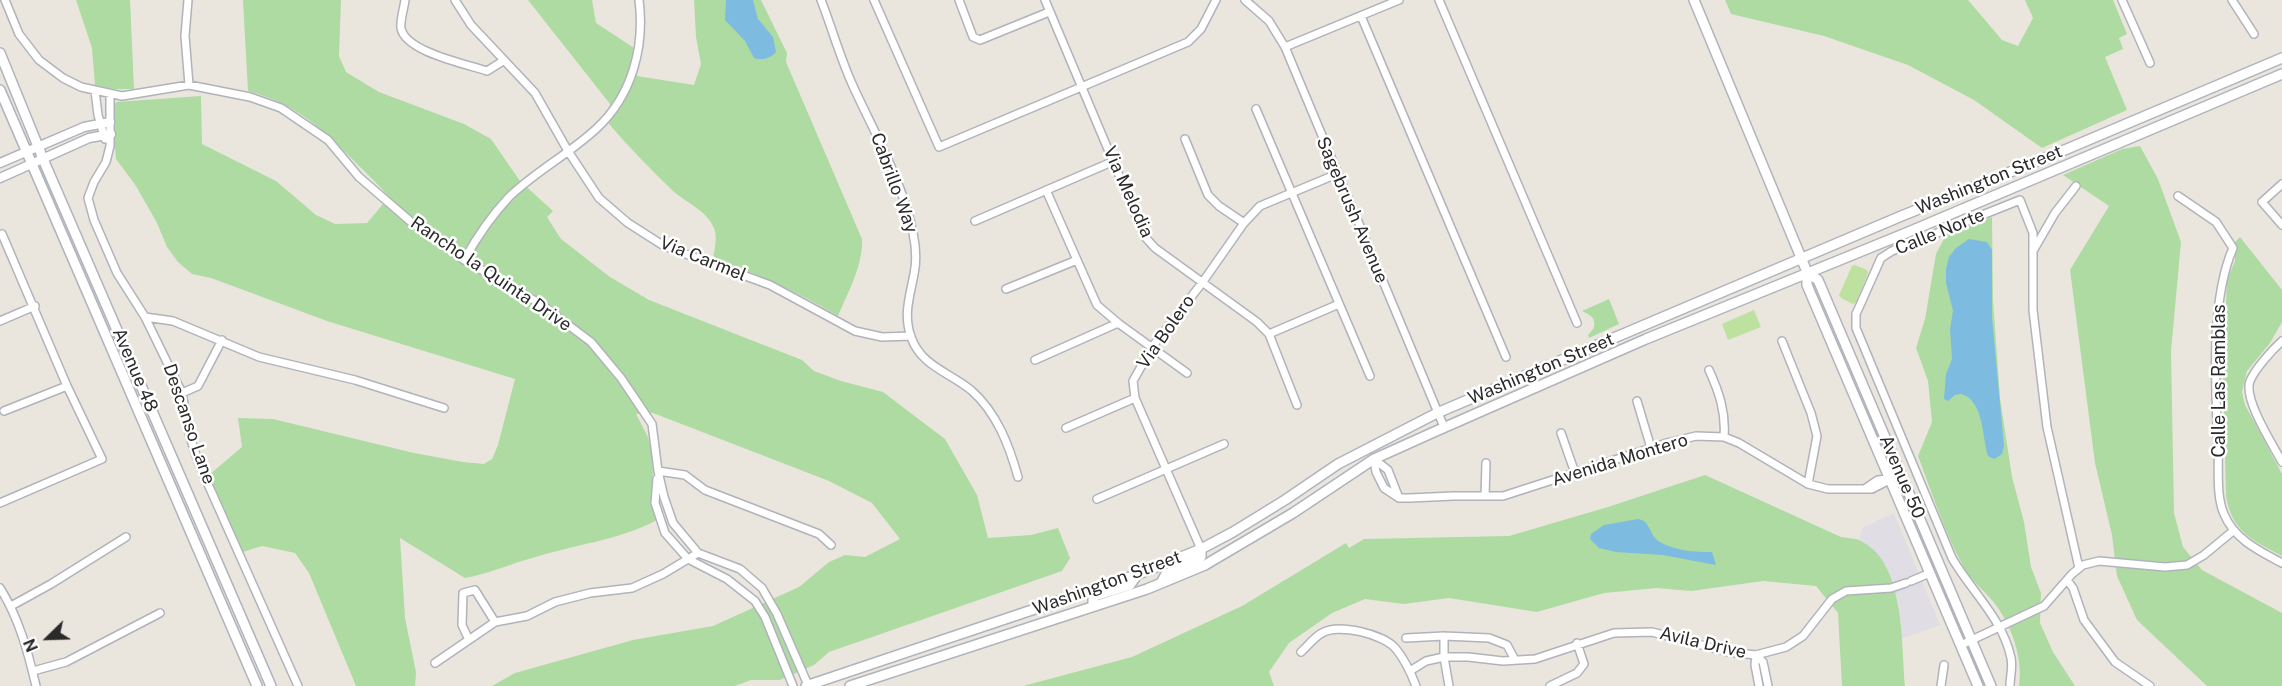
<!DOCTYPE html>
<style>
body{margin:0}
#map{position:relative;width:2282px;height:686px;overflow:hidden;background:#eae6de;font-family:"Public Sans",sans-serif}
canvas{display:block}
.north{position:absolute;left:18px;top:608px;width:60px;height:60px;-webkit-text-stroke:4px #fff;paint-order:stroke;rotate:247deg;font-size:16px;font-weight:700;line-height:24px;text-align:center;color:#2a2a2a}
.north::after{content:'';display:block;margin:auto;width:21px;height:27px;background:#2a2a2a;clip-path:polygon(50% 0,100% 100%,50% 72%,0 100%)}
</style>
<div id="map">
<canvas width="2282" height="686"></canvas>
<div class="north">N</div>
</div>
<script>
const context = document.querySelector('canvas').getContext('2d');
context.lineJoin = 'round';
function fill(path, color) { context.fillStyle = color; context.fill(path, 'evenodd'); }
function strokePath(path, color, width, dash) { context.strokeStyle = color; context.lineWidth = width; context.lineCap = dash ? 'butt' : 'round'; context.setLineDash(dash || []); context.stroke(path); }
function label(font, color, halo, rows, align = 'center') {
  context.font = font + ' "Public Sans",sans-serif'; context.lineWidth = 5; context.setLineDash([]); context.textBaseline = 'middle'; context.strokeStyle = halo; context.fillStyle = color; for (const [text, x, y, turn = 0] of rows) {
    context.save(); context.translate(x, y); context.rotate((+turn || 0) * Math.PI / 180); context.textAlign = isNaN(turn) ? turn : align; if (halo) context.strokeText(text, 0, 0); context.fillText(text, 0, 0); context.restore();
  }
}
const industrial = new Path2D(`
 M1894,513L1940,625L1901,639L1898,598L1870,549L1859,540L1862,528Z`);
const green = new Path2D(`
 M76,0H130L134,89H112L95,85L92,48Z
 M243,0H341L339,56L346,72L379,92L464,124L491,139L520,181L553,211L547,217L561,239L610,277L649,300L802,360L814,371L841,381L883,392L945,439L977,495L988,538L1031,535L1058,528L1070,558L1062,571L829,652L814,665L780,680H751L735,686H492L515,673L633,640L713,626L799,587L829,562L845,555L865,557L900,539L872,503L829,481L653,413L636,414L648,437L651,450L653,473L651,493L657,520C621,540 572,545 532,558C510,564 488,574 465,578L400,538L405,618L416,672L415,686H356L309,573L295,553L262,546L243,552L209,475L242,447L238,418L273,419L414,453L463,462L484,464L492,459L498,445L515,379L327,321L211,278L192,274L178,262L167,247L157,223L136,186L116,159L112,110L116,102L201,96L202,144L276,181L316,215L335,224L367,223L389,197C379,185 367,174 356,163C322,128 296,104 248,91Z
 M528,0H592L596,23L634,48L637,76L694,85L701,64L696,37L694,0H761L787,53L786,62L862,239C863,266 848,292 838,316C798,292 757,274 713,258C715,248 718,236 713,226C706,210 683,201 671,189C649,168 629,147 609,124L610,104Z
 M1725,0H1968L2002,40L2018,46L2033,18L2025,0H2113L2127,34L2119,38L2123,49L2105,57L2127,110L2042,148L1974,100L1908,65L1824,36L1731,14Z
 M2140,146L2158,179L2181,242L2171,351L2174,513L2183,547L2202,570L2282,613V686H2207L2137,620L2117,576L2112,535L2095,463L2070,270L2109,206L2063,175L2122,149Z
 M1992,217L1993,300L2000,398L2012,477L2024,522L2031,567L2041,593L2040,623L2053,652L2075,686H2019C2023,660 2013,630 1998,608C1988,593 1971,582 1963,566C1944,531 1932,493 1918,456L1932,422L1928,381L1916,348L1925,319L1936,254L1946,235Z
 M2240,237L2282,290V322L2270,343L2247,371L2242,392L2245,405L2282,474V556C2252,540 2232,532 2226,496L2223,372L2227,280L2235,261V242Z
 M1609,299L1619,324L1589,338L1588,335L1594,328C1596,317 1590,315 1582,311Z
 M1705,475L1841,537C1846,538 1854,538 1859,540C1906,561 1901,644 1905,686H1842L1838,613L1816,586L1763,581L1691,591L1657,588L1604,593L1537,612L1449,598L1404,604L1365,599L1332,613L1289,643L1269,672L1274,686H1023L1132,657L1242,606L1346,543L1349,548L1364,539L1509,536L1608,507Z`);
const pitch = new Path2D(`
 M1855,265L1867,270L1868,273L1856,302L1853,304L1841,298L1839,295L1852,266Z
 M1754,310L1761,327L1728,340L1722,324Z`);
const water = new Path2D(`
 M726,0H753L758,19L773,37L776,52C771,58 762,61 754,58L745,41L725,20Z
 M1969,239L1987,242L1992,250V318L2004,446L2002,454L1994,459L1988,456C1982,437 1984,400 1961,394L1955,395L1948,401L1944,399L1946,374L1952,359L1950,329L1953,311L1946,283V269L1949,257L1956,248Z
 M1638,519C1651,521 1649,536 1660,542C1675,551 1695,552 1712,552L1716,565L1663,555L1616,552L1599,548L1590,539L1591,534L1604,525Z`);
const minor = new Path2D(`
 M5,0L19,34L39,60L63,78L81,87L122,96L189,85L250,97L281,108L328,140L359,177L410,221L464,260L539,303L591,342L621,378L652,424L658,471L664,497L673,523L698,553L740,569L762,588L777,614L808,685
 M188,0L185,36L189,85
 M405,0C404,8 400,20 401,28C405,52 467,64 487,71L503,61
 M455,0L471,25L535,93L568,151L599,198L628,223L664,246L770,285L855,331L882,337L911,336
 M821,0C832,28 840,58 853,86C875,134 902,180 913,233C916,247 917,260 914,274C910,296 903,314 911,337C921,366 949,372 971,390C997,413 1009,445 1018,477
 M874,0L939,147L1188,42L1201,29L1216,0
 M959,0L973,37L980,40L1049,12
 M1045,0L1145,237L1155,248L1257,322L1269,334L1297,405
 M1245,0L1269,21L1285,47L1444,427
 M1439,0L1577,323
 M2122,0L2150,63
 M2232,0L2254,34
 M1361,16L1506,357
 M1285,47L1399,0
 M95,91L98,115L105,139
 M110,95V146L106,162L94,182L88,198L94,220L117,273L145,317L182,393L190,437L199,464L298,686
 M1256,109L1370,376
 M1185,139L1208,195L1219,206L1244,223
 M2282,184L2262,202L2282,225
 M1046,190L1097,305L1118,323L1187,373
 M2178,196L2216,222L2233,248C2209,303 2216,391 2218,451C2219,471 2216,496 2224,514C2234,539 2259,551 2282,563
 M975,221L1114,161
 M0,235L2,234L67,386L102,459L0,503
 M2033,251L2055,213L2076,186
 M464,260C477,237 491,216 509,197C536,171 569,154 596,129C632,96 645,47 639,0
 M1006,289L1077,260
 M145,317L173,321L259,357L355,380L444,408
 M0,321L35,306
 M1269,334L1339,304
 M1782,341L1811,413L1817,436L1808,484
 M2282,341C2272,350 2255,369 2250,381C2243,399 2273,445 2282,462
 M1035,360L1118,323
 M1709,370C1719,392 1726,412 1724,437
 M182,393L198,386L222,340
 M1637,401L1651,448
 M4,411L67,386
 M1066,428L1135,398
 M1561,433L1575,473
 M1374,459L1376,472L1384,488L1399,498H1410L1453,496H1503L1667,443L1696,436L1724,437L1739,443L1808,484L1828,489H1872L1901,474
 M1374,459L1388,470L1399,498
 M658,471L685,475L705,490L819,534L831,545
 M657,479L655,503L665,533L688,559L727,579L755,601L765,617L793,686
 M1866,488L1878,480L1888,479
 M1485,496L1486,463
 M1097,499L1224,444
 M1201,549L1135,398L1133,381L1152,347L1202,283L1244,223L1260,206L1337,174
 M2067,580L2073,588L2084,620L2115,662L2150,686
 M1911,581L1930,573
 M0,588C19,618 28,652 36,686
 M11,606L51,584L126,537
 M1406,638L1444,636
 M469,640L462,625L463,593L475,590L495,622
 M1961,645L2044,606L2072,574L2083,565L2099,561L2165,567L2187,565L2204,555L2233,531
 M1301,652C1308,646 1314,637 1322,633C1338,623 1384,634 1396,649C1405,660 1411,673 1416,686
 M1756,655L1763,662L1768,686
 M1756,655L1755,665L1759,686
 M435,663L495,622L527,616L555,602L590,593L632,588L663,574L698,553
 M33,671L66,662L160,613
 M1410,671L1426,661L1444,657H1468L1503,661L1535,659L1614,633L1652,632L1728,652L1756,655L1786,647L1803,636L1832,599L1846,591L1891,588L1906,583
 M1449,686L1444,657V636L1489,638L1507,645L1515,660
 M1550,686L1577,673L1584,664L1577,643
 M1941,686L1944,665
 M2010,686C2010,677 2013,667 2011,658C2003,619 1971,591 1952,558L1856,328V314L1881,258L1892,251L2020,200L2033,233V310L2047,427L2079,568`);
const tertiary = new Path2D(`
 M0,163L84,127L110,122
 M0,178L89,138L111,134`);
const secondary = new Path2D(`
 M1694,0L1807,272V285L1978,686
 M0,53L46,166L271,686
 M0,90L257,686
 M1807,272L1818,280L1991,686
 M1161,583L1166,574L1201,557V549
 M1093,606V598L1095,596L1130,585L1137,575
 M806,686L1139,574L1201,549L1233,532L1285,500L1338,464L1437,413L1899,217L2067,149L2282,58
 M850,686L1147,589L1205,565L1293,513L1374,459L1434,432L1646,339L1906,233L2282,74`);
const streetNames = [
 ["Washington Street",1989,180,-22],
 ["Cabrillo Way",894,183,70],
 ["Via Melodia",1128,192,66],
 ["Sagebrush Avenue",1352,210,67],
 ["Calle Norte",1940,232,-22],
 ["Via Carmel",703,259,22],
 ["Rancho la Quinta Drive",491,274,34],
 ["Via Bolero",1166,332,-55],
 ["Washington Street",1541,369,-23],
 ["Avenue 48",135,370,67],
 ["Calle Las Ramblas",2219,381,-90],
 ["Descanso Lane",189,424,71],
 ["Avenida Montero",1620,460,-17],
 ["Avenue 50",1902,477,67],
 ["Washington Street",1107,583,-20],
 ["Avila Drive",1703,643,13]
];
fill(industrial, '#e0dee4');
fill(green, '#aedba1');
fill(pitch, '#bde19e');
fill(water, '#7dbbe0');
strokePath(minor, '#b1b3bc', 10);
strokePath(tertiary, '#b1b3bc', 11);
strokePath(secondary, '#b1b3bc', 12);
strokePath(minor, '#fff', 7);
strokePath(tertiary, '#fff', 8);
strokePath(secondary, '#fff', 9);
label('18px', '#2a2a2a', '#fff', streetNames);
</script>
